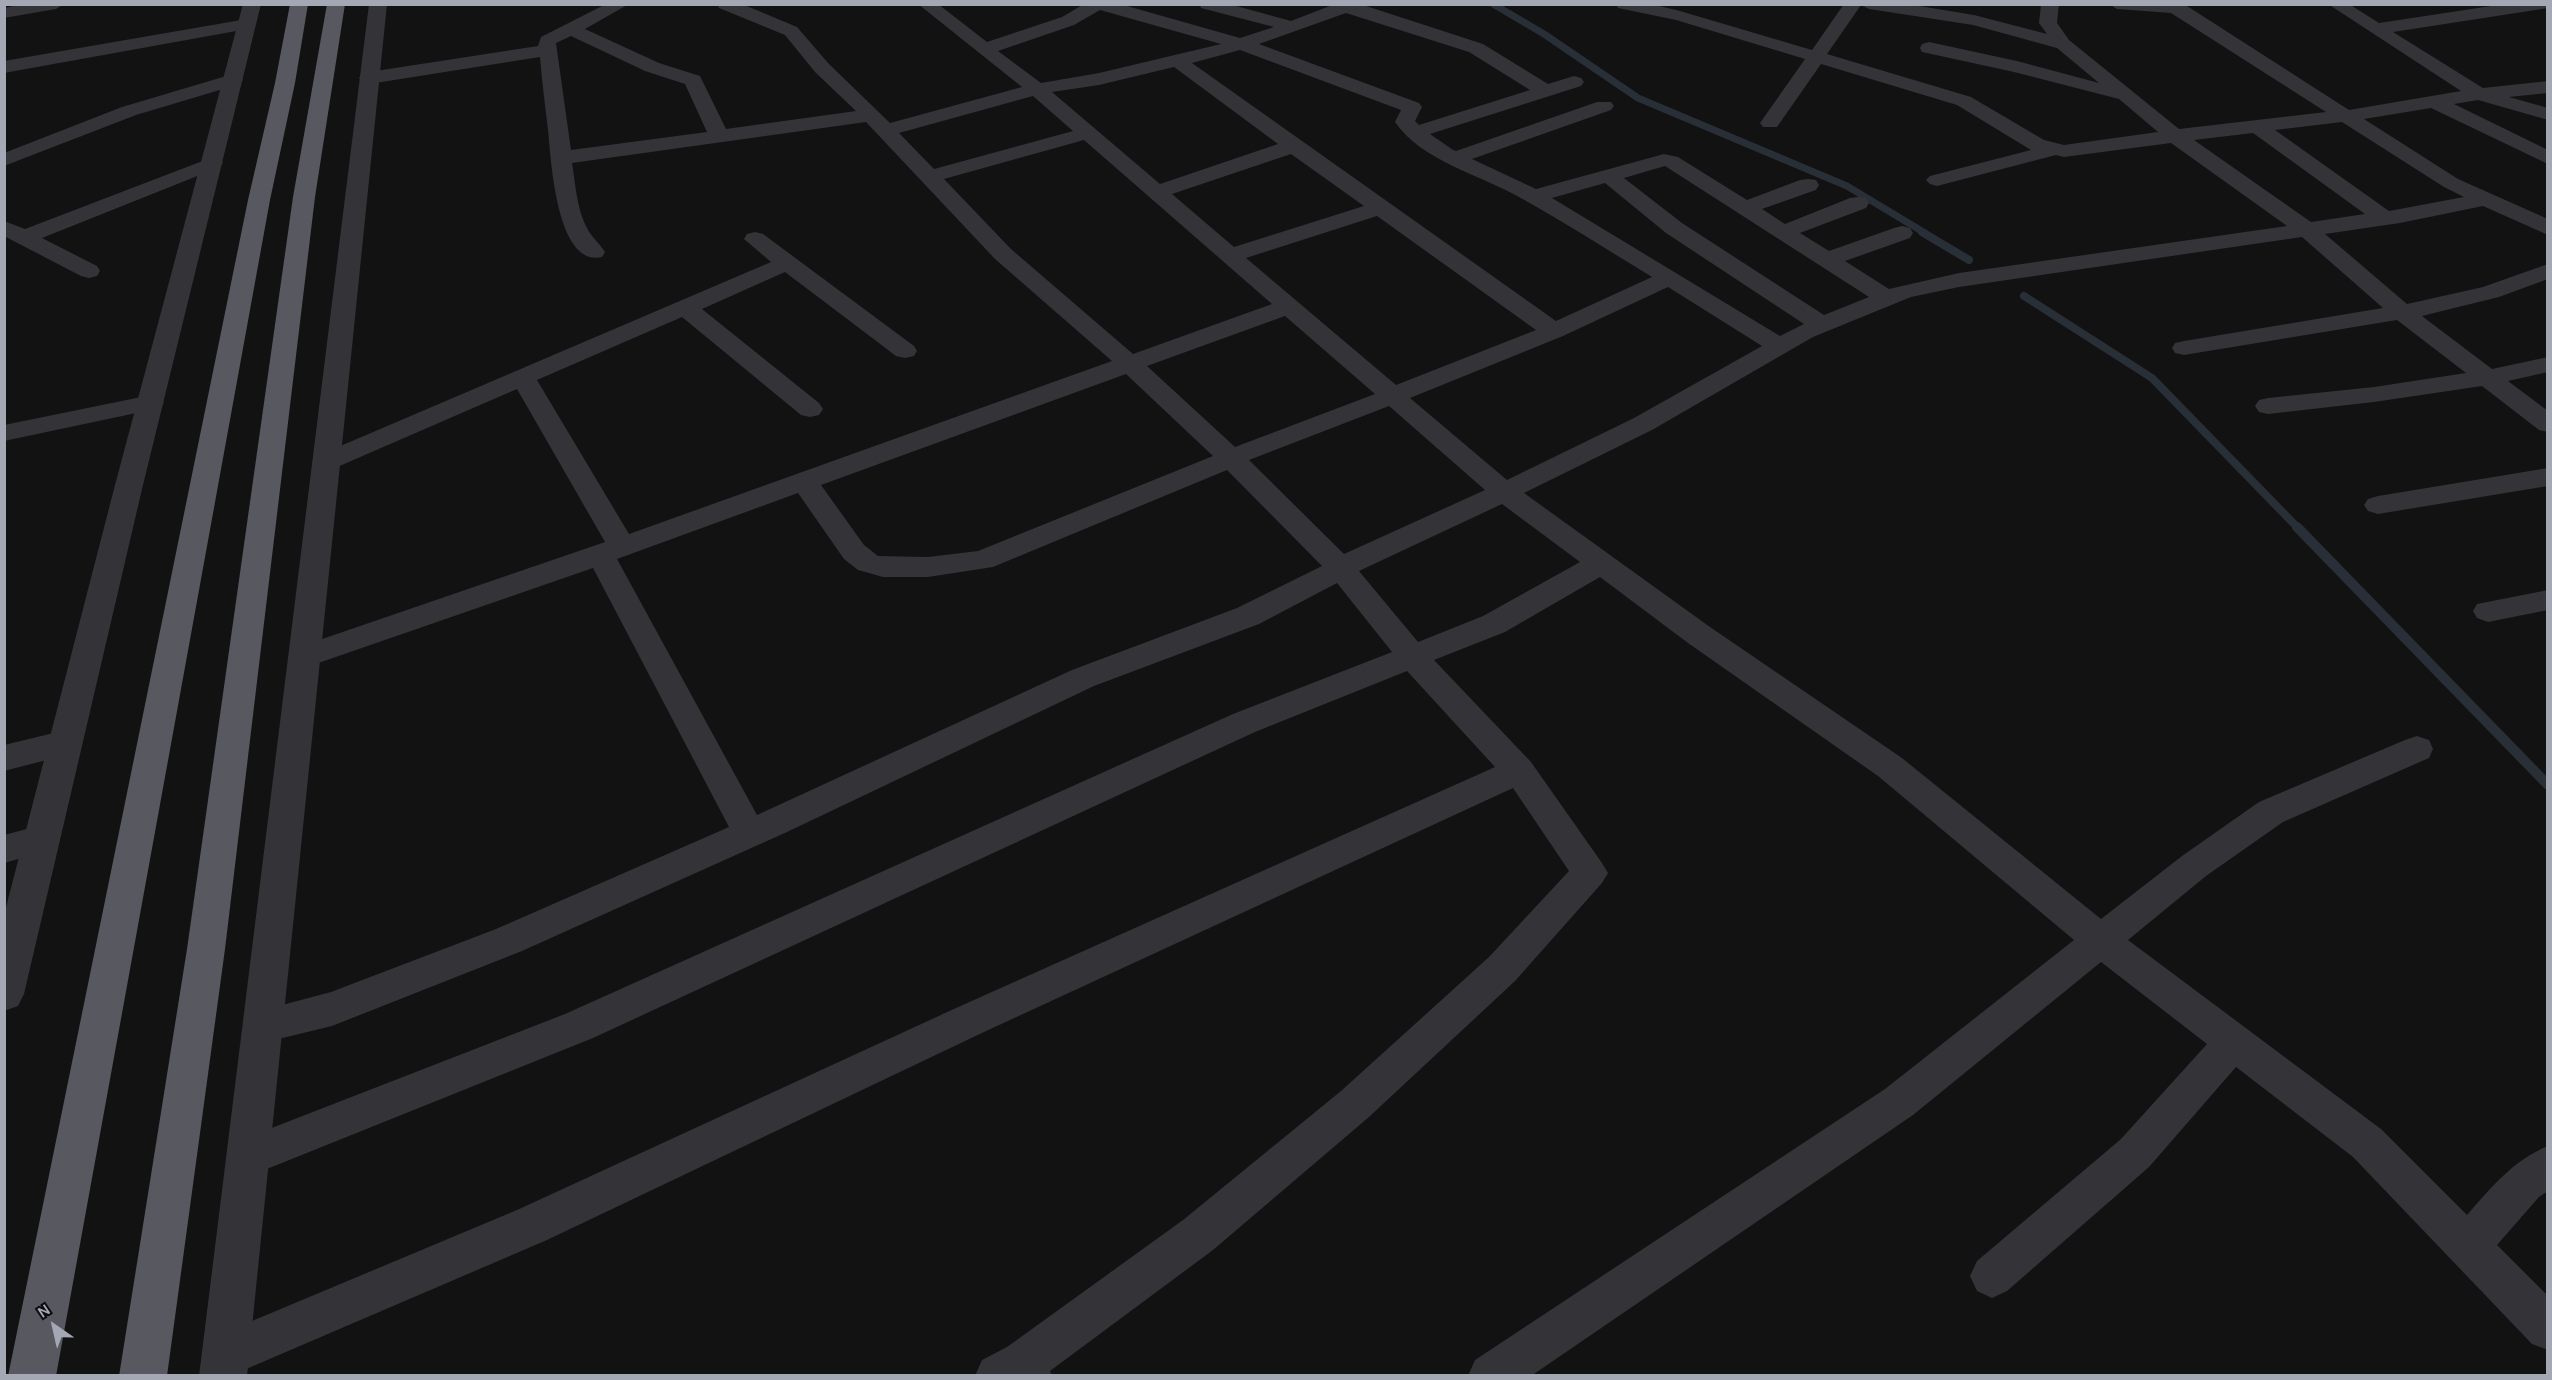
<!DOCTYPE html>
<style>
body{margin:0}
#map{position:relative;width:2552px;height:1380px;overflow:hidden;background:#121213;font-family:Karla,sans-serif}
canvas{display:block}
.frame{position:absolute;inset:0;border:6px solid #a4a7b4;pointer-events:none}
.north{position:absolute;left:24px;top:1296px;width:60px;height:60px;-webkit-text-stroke:4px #0d0d0e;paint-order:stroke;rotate:326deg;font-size:16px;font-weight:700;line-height:24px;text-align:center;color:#a4a7b4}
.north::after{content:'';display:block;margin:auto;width:21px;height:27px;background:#a4a7b4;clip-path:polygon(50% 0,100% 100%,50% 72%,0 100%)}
</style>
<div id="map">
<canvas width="2552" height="1380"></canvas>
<div class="frame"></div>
<div class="north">N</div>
</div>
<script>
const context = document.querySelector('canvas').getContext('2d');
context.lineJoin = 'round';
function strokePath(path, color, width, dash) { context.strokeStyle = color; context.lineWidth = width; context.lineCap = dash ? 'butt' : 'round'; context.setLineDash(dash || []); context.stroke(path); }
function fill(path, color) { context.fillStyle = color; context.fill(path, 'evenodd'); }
const streamFar2 = new Path2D(`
 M1493,4L1544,34L1638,98L1847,186L1925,233`);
const streamFar1 = new Path2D(`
 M1922,232L1969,260
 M2024,296L2152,378L2298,528`);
const stream = new Path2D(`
 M2297,527L2548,785`);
const minor = new Path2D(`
 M23,4H64L56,9L4,18V8Z
 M606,4H629L585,29L659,63L700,76L726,129L856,111L815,72L785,35L719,8L717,4H742L797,27L829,64L890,123L1022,87L918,4H938L987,42L1062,17L1084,4H1120L1240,38L1274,27L1201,8L1199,4H1229L1291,21L1335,4H1360L1483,44L1548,84L1574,76L1581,78L1584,82L1581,86L1430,134L1453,150L1456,151L1597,102H1611L1614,106L1611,110L1472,159L1536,189L1664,154L1678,157L1747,200L1800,180L1808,179L1816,180L1819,185L1816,190L1762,209L1785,224L1850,198L1858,197L1866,198L1869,203L1866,208L1800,233L1829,251L1894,228L1902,226L1910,228L1913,233L1910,238L1845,261L1889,289L1959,273L2287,226L2171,143L2064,157L2056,155L1937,186L1930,184L1926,180L1930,176L2031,150L1957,105L1821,64L1777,127H1763L1760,123L1805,59L1676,20L1618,8L1616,4H1651L1680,11L1812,50L1844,4H1907L1974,15L2047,34L2039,23L2041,4H2059L2057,23L2069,40L2179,129L2326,112L2171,13L2117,9L2109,4H2184L2349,110L2461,91L2328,4H2349L2379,23L2504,4H2548V8L2542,9L2393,32L2483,88L2548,81V93L2509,97L2548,108V120L2478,100L2454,104L2548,150V164L2431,108L2364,119L2458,179L2548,219V235L2483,206L2400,223L2325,234L2407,304L2483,287L2548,264V279L2499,297L2422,316L2492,369L2548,357V372L2508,381L2548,411V432L2539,430L2482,386L2374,402L2268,414L2259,412L2255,406L2259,400L2268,398L2374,387L2466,373L2397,320L2184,355L2175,353L2172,348L2175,343L2184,341L2383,308L2302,237L1959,287L1911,297L1813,337L1652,430L1524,493L1710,627L1902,758L2101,919L2182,856L2259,802L2405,740L2417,736L2429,740L2433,749L2429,758L2283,822L2206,876L2128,940L2381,1129L2467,1215C2491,1188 2513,1160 2548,1146V1191L2539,1197L2497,1245L2548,1296V1350L2532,1344L2353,1157L2236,1067L2149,1167L2007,1291L1992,1298L1977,1291L1970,1276L1977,1261L2121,1139L2207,1044L2101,962L1913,1115L1531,1376H1468L1475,1360L1885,1089L2074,940L1878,776L1688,643L1600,577L1505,632L1434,660L1531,762L1602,863L1608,873L1602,883L1515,981L1369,1117L1213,1250L1050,1371L1052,1376H975L982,1360L1007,1347L1183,1220L1341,1091L1489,957L1569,871L1513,788L984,1032L547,1240L230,1376H220L209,1371L202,1355L209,1339L517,1210L956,1008L1495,767L1407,671L1255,732L593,1038L247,1177L233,1171L226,1157L233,1143L565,1014L1233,714L1392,652L1337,583L1259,624L1094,686L787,832L522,951L332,1026L262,1043L248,1038L243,1026L248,1014L331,992L496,929L729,827L593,568L304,668L293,665L289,657L293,649L605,542L517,389L335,468L326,471L317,468L313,462L317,456L771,262L744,239L747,234L755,232L763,234L914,346L917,351L914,356L905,358L896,356L785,272L702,309L819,403L823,409L819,415L810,417L801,415L682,317L537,380L629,534L1112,361L995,259L866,122L572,163C576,187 577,217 593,237C597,242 602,247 605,252L602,257C556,268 551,158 548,130C545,106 542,81 540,57L369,84L362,82L359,78L362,74L369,72L538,46L541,37ZM1861,5L1869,9L1973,25L2057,48L2099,83L2017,61L1929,42L1922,44L1920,48L1922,52L2014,72L2119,99L2158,132L2064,145L2044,140L1971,97L1827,54ZM1100,10L1221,44L1099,73L1041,83L998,51L1074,25ZM1346,13L1469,52L1530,90L1419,125L1415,121L1422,107L1419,103L1259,44ZM571,36L645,71L685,84L707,132L571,150L556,43ZM1240,50L1401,110L1395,122C1422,161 1478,174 1519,197C1564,222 1608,250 1652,277L1556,321L1192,63ZM1174,67L1278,144L1160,184L1052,92L1099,85ZM1033,96L1073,131L934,169L899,133ZM2342,122L2444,187L2464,197L2389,211L2275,130ZM2253,133L2365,214L2311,222L2194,140ZM1084,140L1272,304L1133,354L1011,249L944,179ZM1291,154L1364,206L1234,247L1172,194ZM1665,166L1869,297L1824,315L1682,223L1624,178ZM1605,183L1666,233L1804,324L1780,336L1552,198ZM1377,216L1536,330L1396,385L1246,258ZM1668,287L1762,346L1634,418L1507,480L1410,398L1563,336ZM1285,316L1375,394L1235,447L1147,366ZM1126,374L1213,456L978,551L928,557L878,556L864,545L821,485ZM1389,406L1485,490L1344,554L1249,460ZM1227,470L1322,566L1237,608L1072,670L757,815L617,559L798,493L844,559L858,570L883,577H928L993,567ZM1502,504L1580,562L1483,616L1418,642L1359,571Z
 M247,19L253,20L256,24L253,28L4,73V61Z
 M233,74L240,76L243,80L240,84L136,115L4,166V153L122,107Z
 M213,157L220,159L223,163L220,167L42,238L97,266L100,271L97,276L89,278L81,276L4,236V221L25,229Z
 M151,395L160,398L164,403L160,408L4,441V425Z
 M2548,468V486L2378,514L2368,511L2364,505L2368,499L2378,496Z
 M2548,590V610L2488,622L2477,618L2473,611L2477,604Z
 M66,730L78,734L82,743L78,752L4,771V745Z
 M42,825L54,829L59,839L54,849L4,863V835Z`);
const tertiary = new Path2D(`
 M243,4H261L143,485L24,994L18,1006L4,1011V915L115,485Z
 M369,4H387L247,1376H199Z`);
const trunk = new Path2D(`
 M290,4H308L295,83L270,200L56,1376H8L248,200L275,83Z
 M327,4H345L315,197L225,949L167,1376H119L187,949L293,197Z`);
strokePath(streamFar2, '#292f37', 7);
strokePath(streamFar1, '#292f37', 8);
strokePath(stream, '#292f37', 10);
fill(minor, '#333338');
fill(tertiary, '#333338');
fill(trunk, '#575860');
</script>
